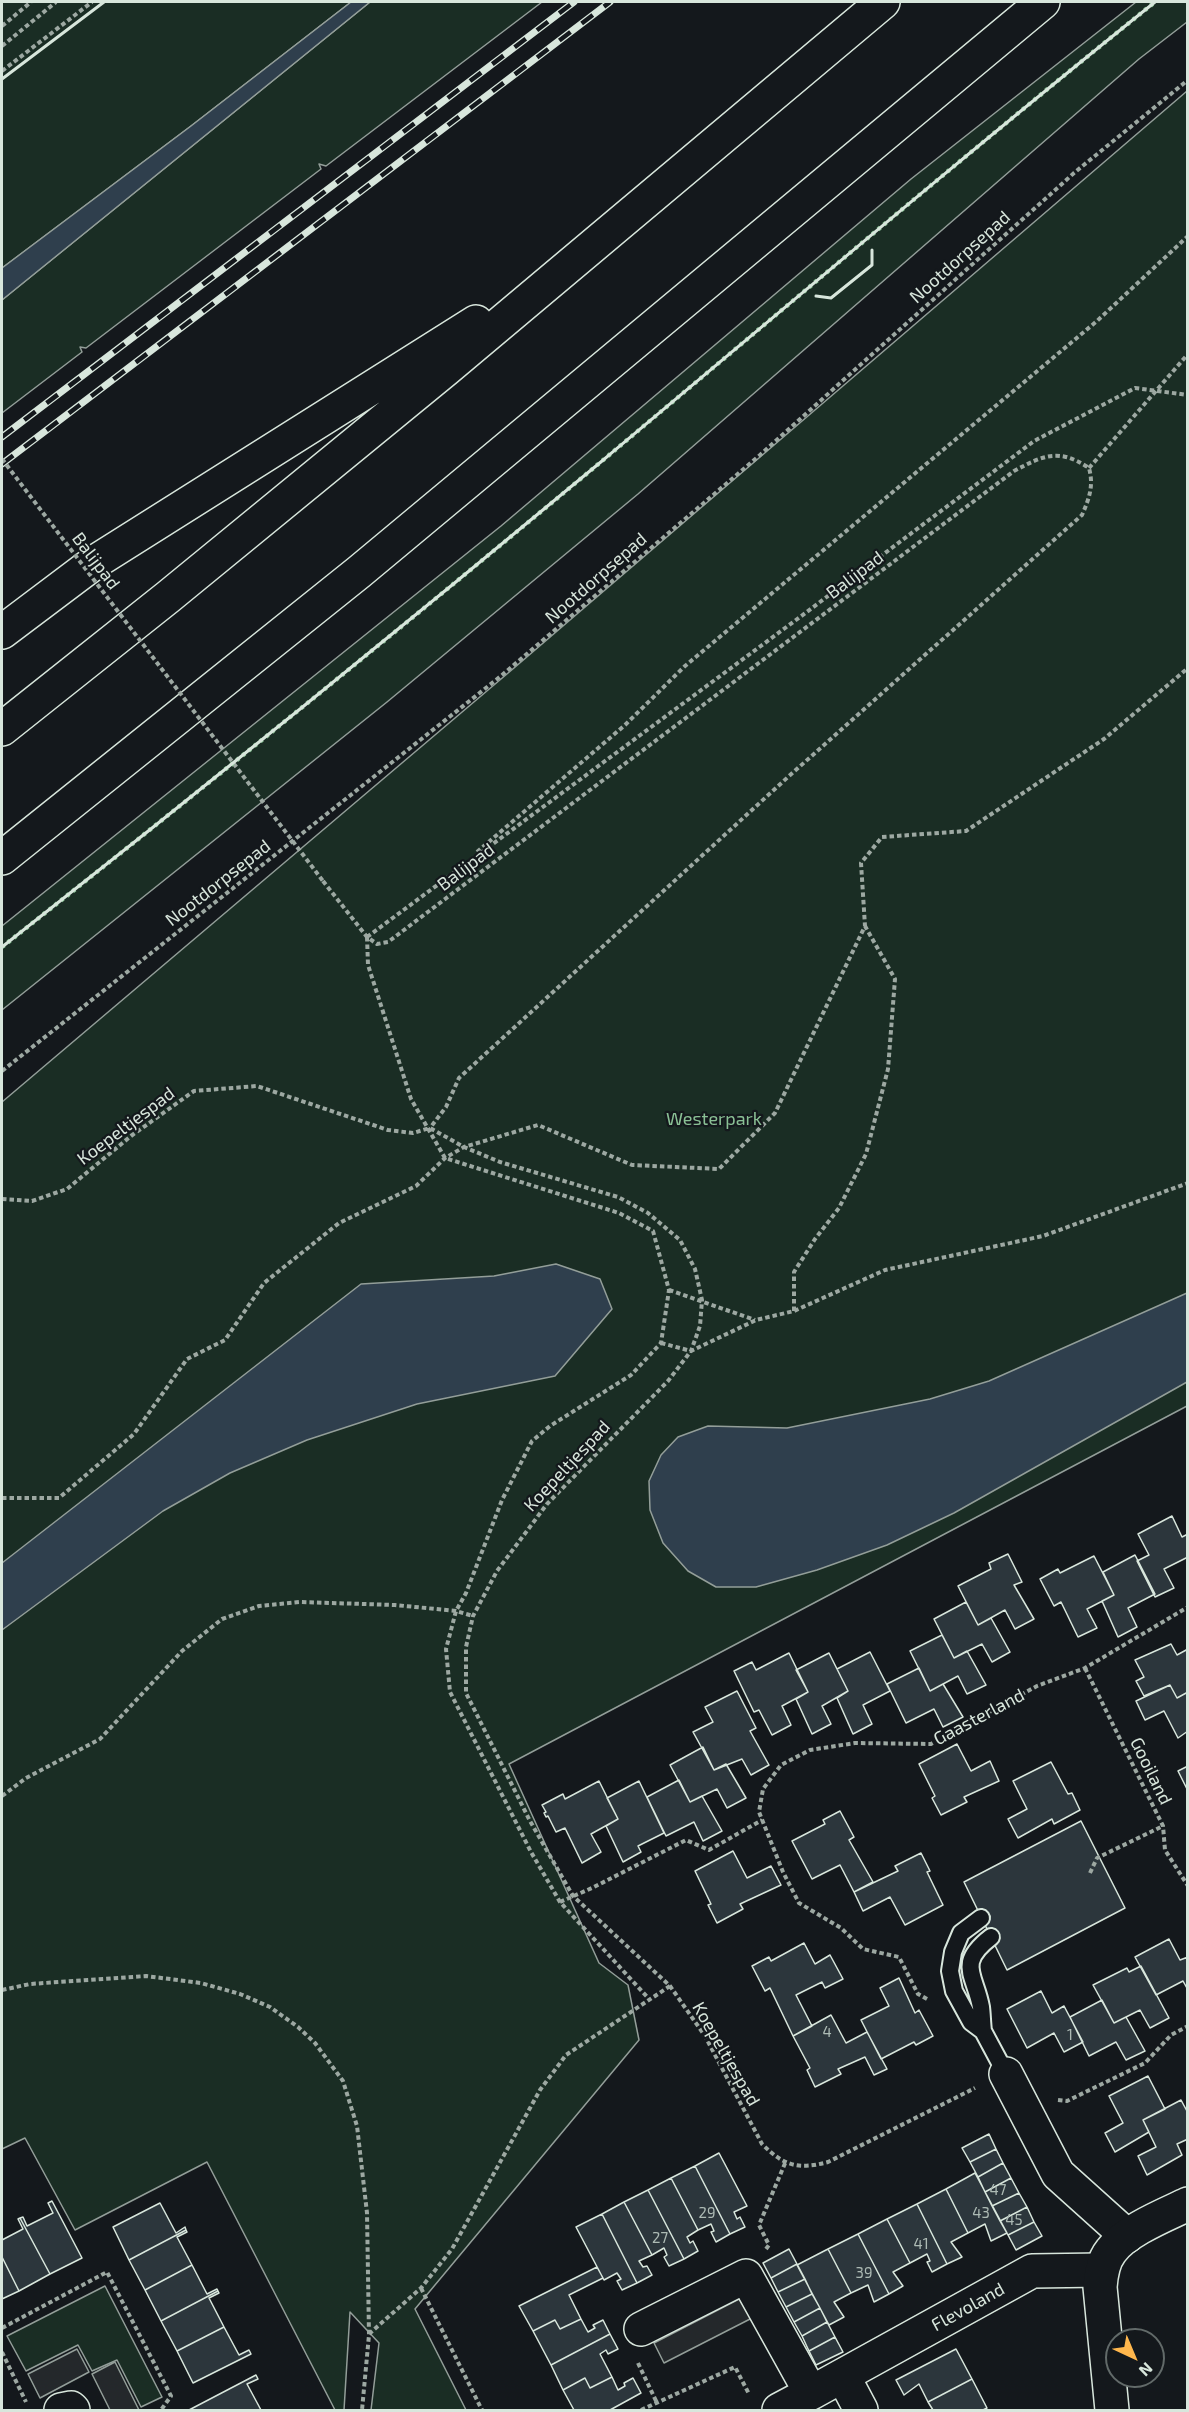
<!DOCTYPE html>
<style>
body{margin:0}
#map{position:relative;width:1189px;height:2412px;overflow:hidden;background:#14181c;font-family:"Exo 2",sans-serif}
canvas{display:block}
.frame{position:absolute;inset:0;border:3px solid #d8e6dc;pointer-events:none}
.north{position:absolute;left:1105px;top:2328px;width:60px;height:60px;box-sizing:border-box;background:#14181c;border:2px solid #626a69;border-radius:50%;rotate:136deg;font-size:16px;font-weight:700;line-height:24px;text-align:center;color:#d8e6dc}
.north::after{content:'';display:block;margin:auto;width:21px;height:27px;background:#ffb74d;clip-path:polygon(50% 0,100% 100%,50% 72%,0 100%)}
</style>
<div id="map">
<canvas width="1189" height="2412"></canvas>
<div class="frame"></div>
<div class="north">N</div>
</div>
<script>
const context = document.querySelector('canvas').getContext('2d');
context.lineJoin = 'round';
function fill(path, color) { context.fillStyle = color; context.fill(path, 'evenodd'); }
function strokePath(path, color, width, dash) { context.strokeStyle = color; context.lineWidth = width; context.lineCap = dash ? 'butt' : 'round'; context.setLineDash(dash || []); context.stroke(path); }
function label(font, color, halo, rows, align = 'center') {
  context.font = font + ' "Exo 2",sans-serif'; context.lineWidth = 4.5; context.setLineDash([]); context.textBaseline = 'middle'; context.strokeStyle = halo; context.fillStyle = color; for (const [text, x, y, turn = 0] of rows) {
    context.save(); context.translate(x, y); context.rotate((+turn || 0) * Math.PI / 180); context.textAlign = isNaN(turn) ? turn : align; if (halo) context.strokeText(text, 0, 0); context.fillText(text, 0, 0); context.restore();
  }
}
const green = new Path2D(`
 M2,2H351L191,126L2,268Z
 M370,2H542L326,166L319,164L321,169L86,348L80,347L82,352L2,413V300Z
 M1136,2H1187V22L1139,59L638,494L387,702L2,1010V926L501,526L911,179Z
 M1187,91V1406L509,1764L599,1963L628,1985L639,2040L415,2309L466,2410H371L379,2343L350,2312L344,2410H335L207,2162L75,2230L25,2138L2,2149V1102L514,668Z
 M105,2286L162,2397L141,2407L117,2360L92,2371L78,2345L26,2371L7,2336Z`);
const parking = new Path2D(`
 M743,2297L754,2317L664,2363L654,2343Z
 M77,2349L89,2372L40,2398L28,2374Z
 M115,2362L139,2410H110L92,2374Z`);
const water = new Path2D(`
 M351,2H370L2,300V268L191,126Z
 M556,1264L600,1279L612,1309L555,1376L417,1404L307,1440L230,1473L163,1511L2,1630V1563L361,1284L494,1276Z
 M1187,1293V1382L954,1513L887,1545L817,1570L756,1587H716L688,1571L663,1543L650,1510L649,1481L661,1455L678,1437L708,1426L787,1428L930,1399L989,1381Z`);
const building = new Path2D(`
 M1172,1516L1182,1537L1188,1534V1557L1164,1569L1174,1588L1155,1597L1137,1561L1149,1555L1138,1534Z
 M1008,1554L1022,1582L1014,1585L1034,1619L1015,1629L1005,1610L978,1625L958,1586L991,1569L989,1563Z
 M1135,1555L1155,1594L1128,1608L1137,1627L1118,1637L1102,1601L1114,1595L1103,1572Z
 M1094,1556L1114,1595L1087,1609L1097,1628L1078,1637L1061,1602L1054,1606L1040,1579L1058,1569L1060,1573Z
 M966,1602L978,1625L991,1618L1010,1652L992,1662L982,1644L954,1658L934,1619Z
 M942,1635L954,1658L967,1651L986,1685L967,1694L958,1676L930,1691L910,1651Z
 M1171,1644L1177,1655L1188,1649V1692L1177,1698L1170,1685L1144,1696L1136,1681L1144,1677L1135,1660Z
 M870,1652L890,1691L863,1705L872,1724L853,1734L837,1698L848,1691L837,1669Z
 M789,1653L808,1692L782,1706L791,1725L772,1735L759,1710L754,1712L734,1671L752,1662L756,1670Z
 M829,1653L848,1691L822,1706L831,1724L812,1734L796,1699L808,1692L796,1670Z
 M919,1668L930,1691L943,1684L963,1717L943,1727L934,1709L906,1723L887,1684Z
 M1170,1685L1177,1698L1188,1692V1731L1178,1738L1164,1711L1145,1720L1136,1701Z
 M737,1691L756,1728L750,1731L769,1765L751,1775L742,1759L714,1770L693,1732L713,1722L705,1707Z
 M957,1744L971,1771L990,1761L999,1781L964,1797L967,1802L941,1815L932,1798L935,1796L919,1764Z
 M703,1747L714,1770L726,1764L746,1798L727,1808L717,1789L690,1802L670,1765Z
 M1051,1762L1068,1794L1072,1793L1080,1810L1054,1824L1052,1819L1018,1838L1008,1819L1027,1809L1013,1781Z
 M1188,1766V1789H1187L1178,1771Z
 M679,1780L690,1802L702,1796L722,1831L703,1841L694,1822L666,1836L647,1797Z
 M599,1781L618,1819L591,1834L601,1852L582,1863L565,1828L556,1832L548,1816L546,1817L544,1813L546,1812L542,1805L563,1794L565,1799Z
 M639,1781L664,1833L638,1846L641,1852L623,1862L606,1826L618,1819L607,1798Z
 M840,1811L854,1837L849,1840L873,1882L854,1892L840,1865L812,1879L792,1841L825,1824L823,1820Z
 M1081,1821L1125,1908L1007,1970L964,1882Z
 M733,1851L747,1878L771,1866L781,1885L740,1904L743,1909L717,1923L708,1905L711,1904L695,1871Z
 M921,1853L930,1871L927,1872L943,1905L905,1925L890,1897L863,1911L854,1892L898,1871L895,1866Z
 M1169,1939L1180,1960L1188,1957V1990L1183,1981L1156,1995L1135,1957Z
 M804,1943L815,1964L830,1955L843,1979L825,1988L822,1982L796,1995L812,2026L793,2036L770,1988L765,1991L752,1966L769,1957L771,1961Z
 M1141,1966L1169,2018L1150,2028L1140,2010L1114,2023L1093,1985L1127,1968L1129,1972Z
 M899,1978L915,2013L919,2010L933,2036L916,2045L914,2042L881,2059L861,2020L889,2006L880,1988Z
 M1041,1991L1052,2013L1064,2006L1083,2042L1064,2052L1054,2033L1027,2048L1007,2009Z
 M1102,2000L1114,2023L1126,2017L1145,2051L1126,2060L1116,2042L1089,2056L1070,2017Z
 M831,2015L846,2043L867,2032L887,2069L874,2075L865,2057L838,2069L841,2074L815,2087L807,2070L810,2068L793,2036Z
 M1148,2076L1165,2109L1143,2120L1149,2132L1115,2152L1105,2133L1123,2123L1109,2096Z
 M1181,2100L1188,2113V2139L1177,2144L1182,2155L1147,2175L1138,2156L1156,2147L1143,2120Z
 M989,2134L996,2149L970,2162L962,2148Z
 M996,2149L1003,2163L978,2177L970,2162Z
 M719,2153L747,2206L734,2212L737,2219L740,2217L745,2227L730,2234L695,2166Z
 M1003,2163L1011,2178L985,2192L978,2177Z
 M695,2166L730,2234L716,2242L711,2232L714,2231L711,2224L698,2230L671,2178Z
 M975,2173L1007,2233L991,2241L985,2224L968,2233L946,2189Z
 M671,2178L698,2230L687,2237L690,2243L693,2241L698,2251L684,2259L648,2190Z
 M1011,2178L1019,2193L992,2206L985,2192Z
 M946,2189L968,2233L951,2242L962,2257L947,2264L917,2204Z
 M648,2190L684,2259L669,2266L664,2257L667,2255L664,2248L652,2255L624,2202Z
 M1019,2193L1027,2207L1000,2221L992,2206Z
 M52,2201L82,2258L50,2274L20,2218L23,2217L27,2226L53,2213L48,2203Z
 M624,2202L652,2255L639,2261L643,2267L647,2266L652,2275L637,2283L602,2214Z
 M160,2203L176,2233L185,2227L186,2230L129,2260L113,2227Z
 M917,2204L947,2264L932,2272L927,2262L930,2261L927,2254L910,2263L887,2219Z
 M1027,2207L1034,2222L1008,2235L1000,2221Z
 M602,2214L637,2283L622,2290L617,2281L621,2279L617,2273L604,2280L576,2227Z
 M20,2218L50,2274L19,2291L2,2257V2240L23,2229L18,2219Z
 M887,2219L910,2263L893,2272L903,2286L889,2294L858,2234Z
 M1034,2222L1042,2236L1016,2250L1008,2235Z
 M186,2230L187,2232L177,2237L192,2265L145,2290L129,2260Z
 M858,2234L889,2294L874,2302L868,2285L851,2293L828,2249Z
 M789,2249L797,2264L771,2278L763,2263Z
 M828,2249L851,2293L834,2302L844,2317L829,2325L797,2265Z
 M2,2257L19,2291L2,2299Z
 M797,2264L805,2279L778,2292L771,2278Z
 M192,2265L207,2294L217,2289L218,2291L161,2321L145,2290Z
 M597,2267L603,2278L569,2295L581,2319L560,2329L555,2320L533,2331L519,2306Z
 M805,2279L812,2294L786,2307L778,2292Z
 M218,2291L219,2293L209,2298L224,2327L177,2351L161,2321Z
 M812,2294L820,2308L794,2322L786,2307Z
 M820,2308L827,2322L802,2336L794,2322Z
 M581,2319L588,2332L595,2328L593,2325L603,2320L610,2334L551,2365L533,2331L555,2320L560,2329Z
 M827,2322L835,2337L809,2351L802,2336Z
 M224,2327L239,2355L249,2350L251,2354L193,2383L177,2351Z
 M610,2334L618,2349L608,2354L606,2350L600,2354L612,2377L590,2388L585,2378L563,2390L551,2365Z
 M835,2337L843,2352L816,2365L809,2351Z
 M956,2349L972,2379L928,2402L919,2384L904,2395L896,2380Z
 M256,2375L258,2379L247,2384L261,2410H189Z
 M612,2377L618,2390L625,2386L624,2383L633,2378L641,2393L610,2410H574L563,2390L585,2378L590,2388Z
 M972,2379L987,2408L983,2410H933L928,2402Z`);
const path = new Path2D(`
 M2,26L31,2
 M2,46L56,2
 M2,71L92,2
 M1089,468L1188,354
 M477,852L625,725L685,666L1097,321L1188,236
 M323,881L367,937L377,944L388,942L1014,471C1044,455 1059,448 1089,468C1094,486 1089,499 1082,515L788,777L459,1078L446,1107L430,1128
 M367,937L368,965L411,1099L445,1158L619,1213L653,1231L669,1290L661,1343L631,1375L550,1426L532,1441L502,1500L466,1593L456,1611L446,1649L450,1692L531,1852L560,1902L650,2000
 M367,937L800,617L1034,441L1135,388L1188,395
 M2,1071L501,676L760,455L1074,173L1188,80
 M2,1199L32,1201L67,1189L131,1136L194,1091L257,1086L388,1130L413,1133L430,1128L464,1147L500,1162L618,1197L648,1213L680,1240L695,1269L702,1300L700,1326L691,1351L668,1381L547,1504L497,1571L473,1616L466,1647V1693L530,1821L573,1896L670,1986L705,2036L762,2144C784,2166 798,2170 828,2162L975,2088
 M669,1290L755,1320
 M794,1311V1272L815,1239L839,1208L866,1154L888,1069L895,979L865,926
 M661,1343L691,1351L756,1320L794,1311L885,1270L1043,1236L1188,1183
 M2,1498H59L134,1434L187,1359L225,1340L264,1283L339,1223L416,1186L445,1158L464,1147L538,1125L632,1165L719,1169L775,1113L865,926L861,863L882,837L966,831L1104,739L1188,668
 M1085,1668L1163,1826L1165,1850L1188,1886
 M2,1796L26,1778L100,1739L182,1651L222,1619L259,1606L300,1602L395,1605L456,1611L473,1616
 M1090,1873L1097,1858L1163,1826
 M560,1902L592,1888L686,1840L709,1850L762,1820
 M2,1990L30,1984L146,1976L201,1983L240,1994L270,2007L298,2027L315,2043L343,2081L357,2126L367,2213L369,2335L362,2410
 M927,1999L918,1994L899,1957L863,1949L841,1928L799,1903L783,1872L759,1812L763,1789L781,1765L810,1750L855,1743L931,1744L1037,1686L1085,1668L1188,1607
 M1058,2100L1067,2101L1145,2063L1171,2035L1188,2026
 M766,2249L769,2245L759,2225L786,2161
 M421,2288L482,2410
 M2,2328L107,2272L171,2396L161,2410
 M369,2334L421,2288L452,2249L540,2090L566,2055L670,1986
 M2,2352L26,2402
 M638,2363L657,2403
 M641,2410L735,2367L749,2394`);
const service = new Path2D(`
 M981,1918L961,1933L953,1952L950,1971L954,1991L971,2022L983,2031L1006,2074
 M983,2031C982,2023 982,2015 981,2007C975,1974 956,1964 991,1937`);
const minor = new Path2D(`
 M1006,2074L1058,2174L1127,2236
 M641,2329L746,2276L811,2393L1032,2271L1102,2270
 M843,2376L861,2410
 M61,2410L71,2408L73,2410
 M779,2410L811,2393`);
const tertiary = new Path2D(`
 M1112,2410L1100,2287C1101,2274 1103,2261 1111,2251C1125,2231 1165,2215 1188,2204`);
const motorway = new Path2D(`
 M2,632L95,562L476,322
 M2,729L168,597L445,370L883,2
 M2,858L359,572L1043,2`);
const rail = new Path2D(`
 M2,437L574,2
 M2,464L610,2`);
const pathBridge = new Path2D(`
 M2,459L323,881`);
const hedge = new Path2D(`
 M2,947C204,788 404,626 602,461C786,307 968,152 1155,2`);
const wall = new Path2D(`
 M2,79L104,2
 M816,296L831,298L872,265V250
 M2,947C204,788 404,626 602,461C786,307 968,152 1155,2`);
const numberNames = [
 ["4",827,2032],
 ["1",1070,2035],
 ["47",998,2190],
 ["29",707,2213],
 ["43",981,2213],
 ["45",1014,2220],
 ["27",660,2238],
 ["41",921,2244],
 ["39",864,2273]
];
const streetNames = [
 ["Nootdorpsepad",960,257,-42],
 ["Balijpad",96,561,53],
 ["Balijpad",855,575,-37],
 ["Nootdorpsepad",596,578,-41],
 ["Balijpad",466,867,-37],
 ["Nootdorpsepad",218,883,-38],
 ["Koepeltjespad",126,1126,-37],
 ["Koepeltjespad",567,1466,-47],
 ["Gaasterland",979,1717,-28],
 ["Gooiland",1151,1771,64],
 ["Koepeltjespad",726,2054,60],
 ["Flevoland",968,2307,-29]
];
const parkNames = [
 ["Westerpark",714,1119]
];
fill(green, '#1a2d24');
strokePath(green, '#939e99', 1.5);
fill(parking, '#24282b');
strokePath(parking, '#939e99', 1.5);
fill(water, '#2f3f4d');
strokePath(water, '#939e99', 1.5);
fill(building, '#2c363c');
strokePath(building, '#d8e6dc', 1.5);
strokePath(service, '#d8e6dc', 20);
strokePath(minor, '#d8e6dc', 36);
strokePath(tertiary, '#d8e6dc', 36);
strokePath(motorway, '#d8e6dc', 36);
strokePath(path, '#9da8a2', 4, [4.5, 3]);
strokePath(service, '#14181c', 16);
strokePath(minor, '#14181c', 33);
strokePath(tertiary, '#14181c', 33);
strokePath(motorway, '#14181c', 33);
strokePath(rail, '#d8e6dc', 7);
strokePath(rail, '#14181c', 4.5, [14]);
strokePath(pathBridge, '#9da8a2', 4, [4.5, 3]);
strokePath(hedge, '#8ac095', 4.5, [3, 4.5]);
strokePath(wall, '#d8e6dc', 3);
label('15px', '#adbab4', null, numberNames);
label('18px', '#d8e6dc', '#14181c', streetNames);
label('18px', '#8ac095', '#14181c', parkNames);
</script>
